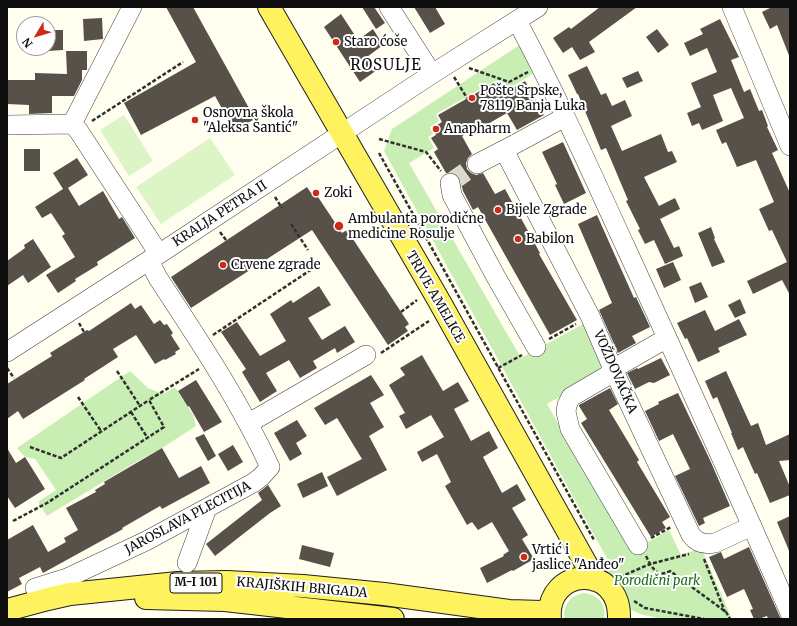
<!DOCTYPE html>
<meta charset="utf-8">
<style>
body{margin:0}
#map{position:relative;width:797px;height:626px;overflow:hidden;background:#fffeef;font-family:Merriweather,serif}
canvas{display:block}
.frame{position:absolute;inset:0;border:8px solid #0e0e0e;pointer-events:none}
.north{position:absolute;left:16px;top:16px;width:40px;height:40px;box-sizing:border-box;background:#fff;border:1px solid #9f9f9f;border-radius:50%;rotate:232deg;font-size:11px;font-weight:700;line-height:16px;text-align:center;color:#0e0e0e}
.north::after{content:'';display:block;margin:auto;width:14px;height:18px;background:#ce2b16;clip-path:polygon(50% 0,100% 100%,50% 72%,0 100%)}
</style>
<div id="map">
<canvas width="797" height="626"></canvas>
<div class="frame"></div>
<div class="north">N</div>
</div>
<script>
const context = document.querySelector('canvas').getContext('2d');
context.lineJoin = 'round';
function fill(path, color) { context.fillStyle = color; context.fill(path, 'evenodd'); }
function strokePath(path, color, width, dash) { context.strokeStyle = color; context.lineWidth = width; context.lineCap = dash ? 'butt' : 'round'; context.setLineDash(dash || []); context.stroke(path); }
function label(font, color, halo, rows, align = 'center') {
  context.font = font + ' Merriweather,serif'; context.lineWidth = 4; context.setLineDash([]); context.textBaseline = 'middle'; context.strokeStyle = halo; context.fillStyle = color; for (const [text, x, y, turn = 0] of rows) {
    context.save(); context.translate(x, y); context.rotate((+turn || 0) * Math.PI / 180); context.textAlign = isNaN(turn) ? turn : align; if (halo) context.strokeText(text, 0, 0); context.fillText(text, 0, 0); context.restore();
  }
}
const green = new Path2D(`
 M521,44L536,72L501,93L495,81L436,114L439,121L430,127L433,134L428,137L434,148L409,163L521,358L585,323L609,369L547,404L631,552L669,530L681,555L701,548L732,619H662L640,614L627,608L599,570L610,564L384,151L392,129Z
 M130,371L148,388L163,394L175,387L193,415L196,426L162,448L136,462L47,516L38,502L56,490L35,459L25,457L17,448Z
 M583,593C598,594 607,604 604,619H565C562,605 571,596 583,593Z`);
const pitch = new Path2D(`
 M124,115L153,161L129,176L100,130Z
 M210,138L235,175L161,224L136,187Z`);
const building = new Path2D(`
 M166,7H193L255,119L234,130L215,96L141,135L124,103L196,62Z
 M362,7H374L385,23L376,29Z
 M414,7H435L445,24L430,33Z
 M600,7H637L589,42L595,52L580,60L572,47L563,53L553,38L569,27L571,29Z
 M772,7H790V58L777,25L770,29L762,12Z
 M341,14L358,40L373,29L383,45L367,57L377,70L360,82L324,27Z
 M102,18L103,39L84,41L83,19Z
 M720,19L739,57L731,60L744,92L750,89L759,111L762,110L768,126L767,127L778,150L772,153L790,193V295L782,280L753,294L747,281L787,262L772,230L769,231L759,209L774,202L756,160L737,167L726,142L722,144L716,130L744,118L731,88L713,95L723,121L702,130L699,123L692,126L687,113L701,107L691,83L717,72L707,48L690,56L684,43L703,34L700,29Z
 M657,29L669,45L658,53L646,37Z
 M48,30H63V50L48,51Z
 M66,51H87V70H82V80L74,96H52V113L29,114V105L7,104V80H35V73L67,74Z
 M587,66L601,95L606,93L612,106L625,100L632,116L611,126L622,151L661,134L668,152L672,151L677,162L644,177L659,206L675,198L680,209L660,219L674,248L679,246L683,256L665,264L654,240L645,244L638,230L640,229L626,201L628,200L606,148L601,150L578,94H577L568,75Z
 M638,71L643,81L627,88L622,78Z
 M525,81L544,115L517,130L507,113L486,125L485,123L462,136L472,154L468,158L466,163L467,169L471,173L476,175L483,173L495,194L505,189L540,253L539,254L577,320L550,335L478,207L473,210L463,191L459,176L453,173H446L434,152L438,149L431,138L436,135L432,128L442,122L438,115L494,83L501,95Z
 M563,142L586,193L564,204L555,185L557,184L542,152Z
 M24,149H40V171H24Z
 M77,158L88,175L68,188L79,206L103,191L119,219L122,217L135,238L97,262L98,265L75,279L76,281L58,293L46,275L75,257L62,236L65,234L51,213L42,218L35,207L63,189L53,173Z
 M307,187L311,193L314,191L342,233L347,230L409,324L405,327L408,331L388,345L312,230L191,308L171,277Z
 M597,215L634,298L636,297L650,327L632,336L636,343L618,353L599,310L612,303L578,224Z
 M711,227L715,238L714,239L725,262L712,267L698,233Z
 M33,239L51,267L28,283L23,275L7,286V261L25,248L24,245Z
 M673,262L681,280L664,288L656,269Z
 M701,282L708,297L695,303L689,287Z
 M319,286L331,305L308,318L322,340L345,326L355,342L337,353L335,348L313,361L317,368L300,378L289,360L266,373L277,391L260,402L242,372L246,369L221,332L237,322L260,356L286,341L270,314L291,300L293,303Z
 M740,299L746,313L735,318L728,305Z
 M131,303L135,309L141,305L154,324L160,320L164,325L167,324L173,333L171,335L180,349L175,352L176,354L165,360L164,359L155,364L136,335L113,349L118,357L84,379L85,380L23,419L18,411L7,419V384L52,356L50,353L87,330L89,331Z
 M705,310L715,331L739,319L747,335L718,348L720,352L698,362L687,338L685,339L677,323Z
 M422,355L443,391L458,382L469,401L454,409L471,441L489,431L498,448L483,457L502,493L517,484L526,500L512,508L528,535L522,539L534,559L513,571L512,570L487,583L480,568L504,556L503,555L509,551L492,522L478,530L472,522L467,525L445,486L451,482L437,454L422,462L417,452L444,437L431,415L406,429L399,416L405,413L389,385L405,375L400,368Z
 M661,358L670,375L654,383L649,382L635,389L627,373L637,368L638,369Z
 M726,371L751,426L758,423L766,445L790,434V460L779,461L790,487V495L770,503L757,473L755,474L743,447L738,450L731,433H732L717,397L713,399L705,381Z
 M371,375L384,395L370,403L384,427L369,436L387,470L337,496L327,477L362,459L337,418L325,425L314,408Z
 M196,380L222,422L204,432L189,406L188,407L178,391Z
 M610,388L618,404L609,410L639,460L637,462L670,517L662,522L666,528L651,537L581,423L587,419L579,406V405Z
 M678,393L710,460L730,506L703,518L705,523L699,526L675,476L690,469L673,434L659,441L645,411L659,404L658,402Z
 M297,420L307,436L296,443L302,454L290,461L274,433Z
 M204,434L216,456L208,461L195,438Z
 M233,445L243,462L228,471L218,454Z
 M7,448L16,463L25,457L45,489L15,508L7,496Z
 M162,448L179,478L201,466L210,483L162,509L160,506L122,528L123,529L43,573L40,567L19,578L22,584L7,592V540L33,525L48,552L66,542L64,538L78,530L66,508L96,492L95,490L105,484L104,482Z
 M322,472L328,486L303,498L297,484Z
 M268,485L281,506L270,513L215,556L206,544L262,500L258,493Z
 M790,516V553L777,522Z
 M302,545L334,553L330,567L299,559Z
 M749,547L780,617L781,619H768L767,616L759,619H754L750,610L753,609L744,589L727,597L709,557L721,552L724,559Z`);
const minorTunnel = new Path2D(`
 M450,183L477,164`);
const path = new Path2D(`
 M469,68L509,82L528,72
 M454,77L467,98
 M92,121L183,62
 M379,139L426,152L441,171
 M379,153L594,540
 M275,197L282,208
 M291,224L308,250
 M220,232L226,240
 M401,312L417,300
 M79,323L84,332
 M213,335L312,269
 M549,339L576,324
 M381,353L429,321
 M7,368L14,378
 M498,368L522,355
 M117,371L140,406
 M78,397L101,431
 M131,412L147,437
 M30,447L61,458L149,400
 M13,521L47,503L164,427L149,400L199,369
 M651,538L671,527
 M646,556L650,564L689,554
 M704,559L725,612
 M620,577L650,564C656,573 661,576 670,571L726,612L730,619
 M634,601L645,608L704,619`);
const minor = new Path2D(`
 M389,7L432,74
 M732,7L790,146
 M517,21C557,95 591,172 626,248C682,370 737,491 790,613
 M565,117L504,150L590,316L613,369L691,535C697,543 705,545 715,543L752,526
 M72,124L132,7
 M7,125L72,124L78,130L159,254
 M477,164L504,150
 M450,183L452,195L496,277L536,347
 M7,352L159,254L432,74L538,7
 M249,423L366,355
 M638,545L570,429L566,412L567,405L571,397L607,376L613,369L667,338
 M187,563L207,508
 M35,588L67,578L146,541L253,483L261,477L270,467C239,400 198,339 158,278L149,261`);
const major = new Path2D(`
 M269,7L438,299L595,580
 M146,598L225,600L393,619
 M7,610L48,599L70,594L178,583L227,582L303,586L384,594L509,611L542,612L550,608
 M550,619C545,567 621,562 619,619`);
const markers = [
 [336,42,4,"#ce2b16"],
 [472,98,4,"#ce2b16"],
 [195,120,4,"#ce2b16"],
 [436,129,4,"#ce2b16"],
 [316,193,4,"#ce2b16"],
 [498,210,4,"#ce2b16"],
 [339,226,5,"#ce2b16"],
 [518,239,4,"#ce2b16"],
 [223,265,4,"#ce2b16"],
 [524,557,4,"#ce2b16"]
];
const shields = [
 [196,583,52]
];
const shieldNames = [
 ["M-I 101",196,583]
];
const poiNames = [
 ["Staro ćoše",344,42],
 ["Pošte Srpske,",480,91],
 ["78119 Banja Luka",480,106],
 ["Osnovna škola",203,113],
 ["\"Aleksa Šantić\"",203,128],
 ["Anapharm",444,129],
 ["Zoki",324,193],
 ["Bijele Zgrade",506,210],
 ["Ambulanta porodične",348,219],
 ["medicine Rosulje",348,234],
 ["Babilon",526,239],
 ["Crvene zgrade",231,265],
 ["Vrtić i",532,550],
 ["jaslice \"Anđeo\"",532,565]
];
const streetNames = [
 ["KRALJA PETRA II",220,214,-33],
 ["TRIVE AMELICE",435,297,60],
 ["VOŽDOVAČKA",615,372,66],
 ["JAROSLAVA PLECITIJA",188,518,-28],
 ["KRAJIŠKIH BRIGADA",302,588,5]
];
const parkNames = [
 ["Porodični park",657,581]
];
const quarterNames = [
 ["ROSULJE",386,66]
];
fill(green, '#c8eeb3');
fill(pitch, '#ddf4c6');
fill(building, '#585149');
strokePath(minorTunnel, '#dbdacd', 19, [19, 10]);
strokePath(minor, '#414141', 20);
strokePath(major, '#1f1f1f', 24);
strokePath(path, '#303030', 2.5, [4, 2]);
strokePath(minor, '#fff', 19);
strokePath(major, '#fff25f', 22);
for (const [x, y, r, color] of markers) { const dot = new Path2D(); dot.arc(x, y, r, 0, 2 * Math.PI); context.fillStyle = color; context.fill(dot); strokePath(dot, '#fff', 1.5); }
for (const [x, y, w] of shields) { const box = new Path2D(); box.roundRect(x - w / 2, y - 10, w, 20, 3); context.fillStyle = '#fff'; context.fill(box); strokePath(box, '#0e0e0e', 1); }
label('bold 12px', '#0e0e0e', null, shieldNames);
label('13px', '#0e0e0e', '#fff', poiNames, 'left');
label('13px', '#0e0e0e', '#fff', streetNames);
label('italic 13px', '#1a6d16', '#fff', parkNames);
context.letterSpacing = '1px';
label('15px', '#0e0e0e', '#fff', quarterNames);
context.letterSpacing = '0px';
</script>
